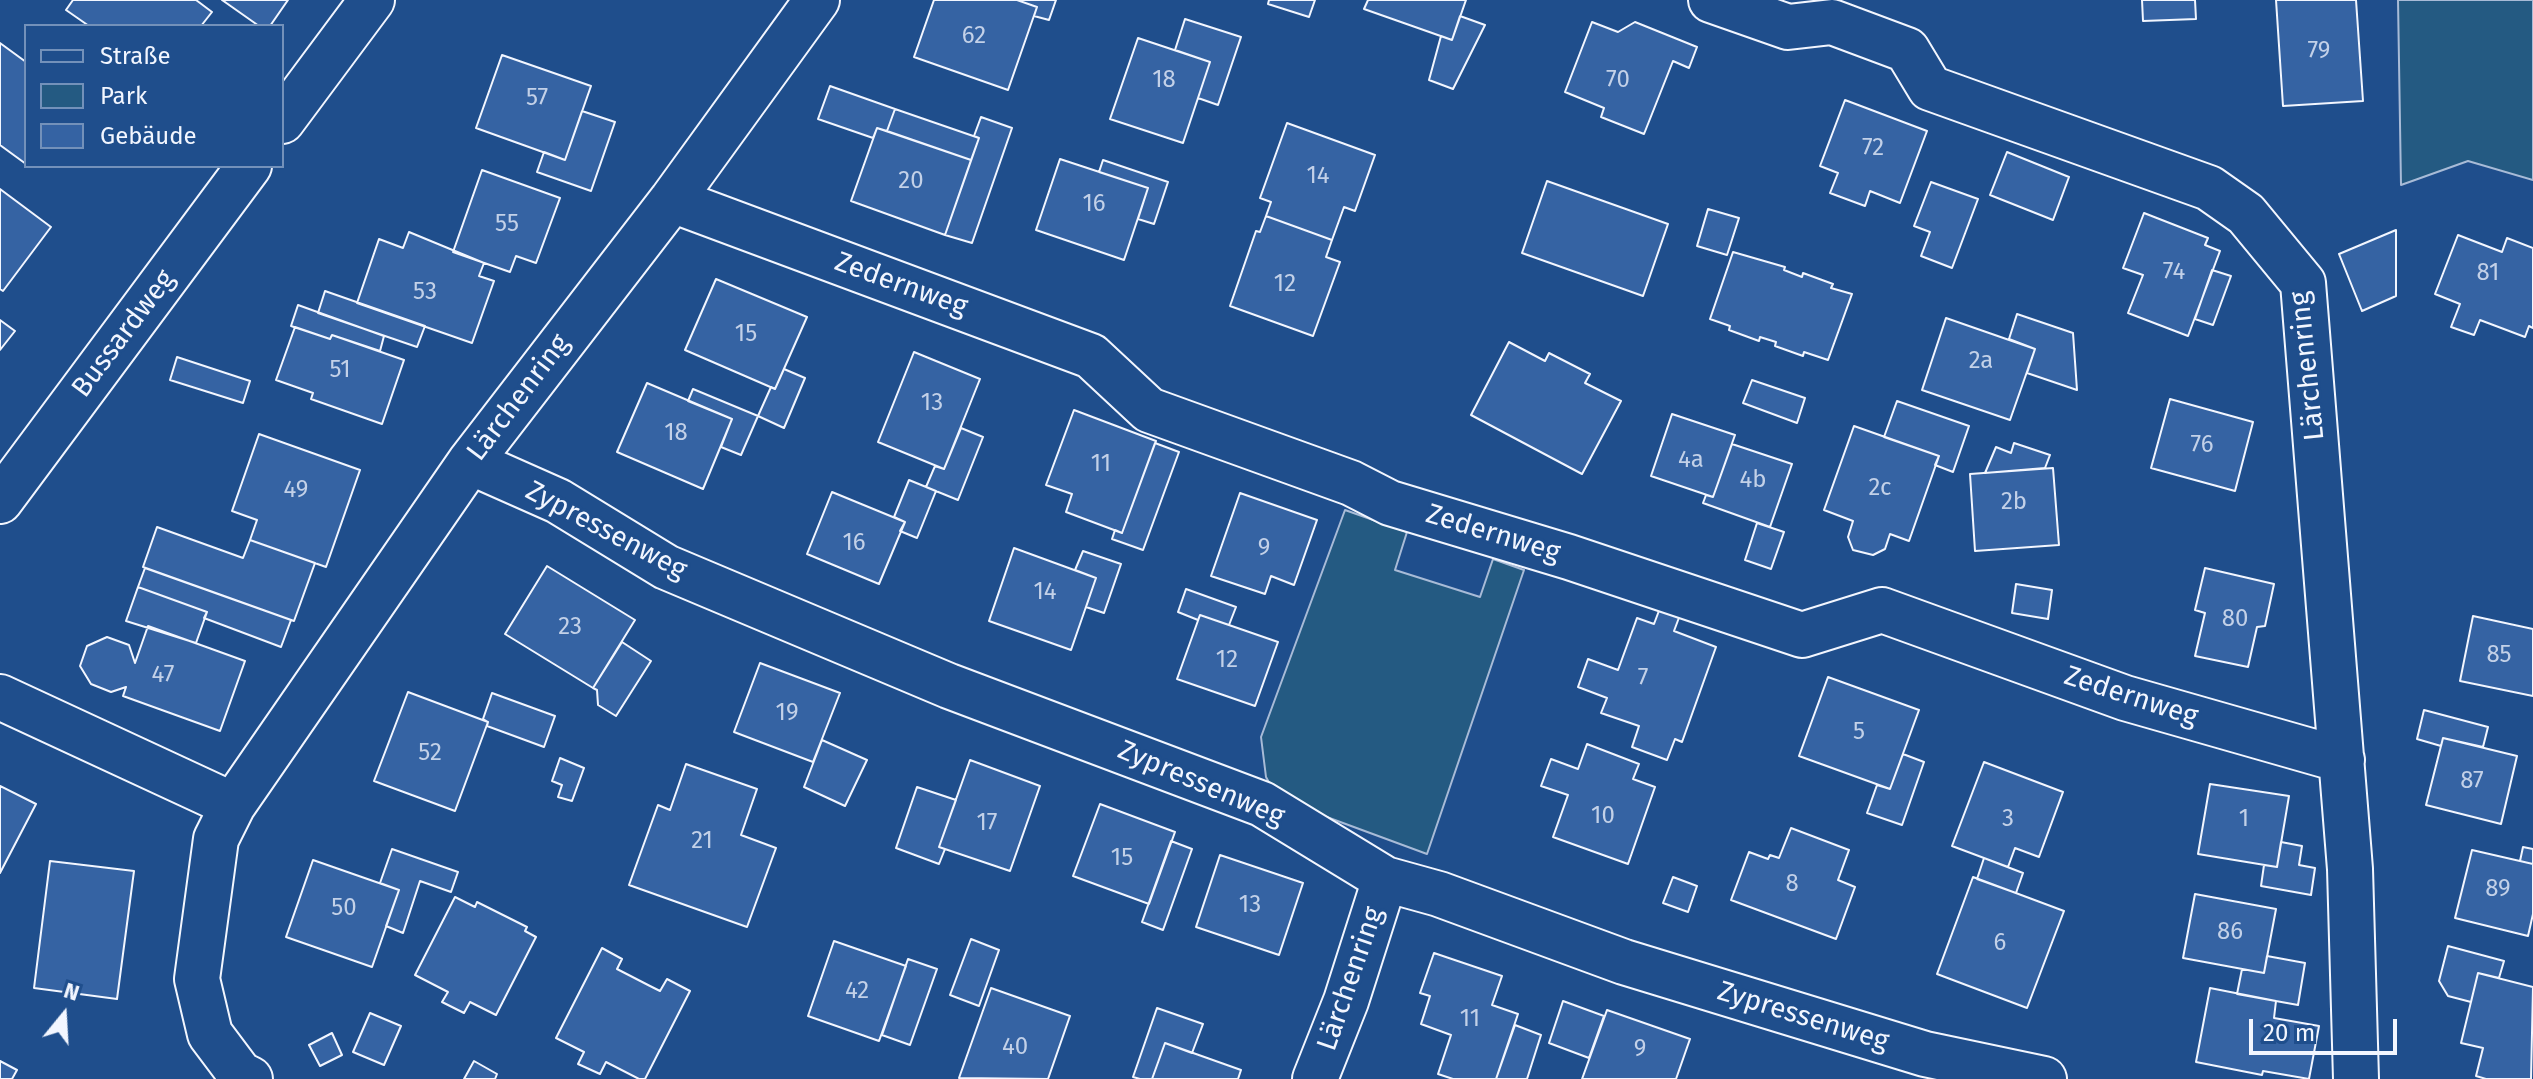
<!DOCTYPE html>
<meta charset="utf-8">
<style>
body{margin:0}
#map{position:relative;width:2533px;height:1079px;overflow:hidden;background:#1f4e8c;font-family:"Fira Sans",sans-serif}
canvas{display:block}
.legend{position:absolute;left:24px;top:24px;width:260px;height:144px;box-sizing:border-box;background:#1f4e8c;border:2px solid #7391ba;margin:0;padding:10px 14px;list-style:none;font-size:24px;color:#f2f6ff}
.legend li{display:flex;align-items:center;gap:16px;height:40px}
.legend b{width:40px;border:2px solid #7391ba}
.north{position:absolute;left:24px;top:975px;width:80px;height:80px;-webkit-text-stroke:6px #1f4e8c;paint-order:stroke;rotate:18deg;font-size:22px;font-weight:700;line-height:32px;text-align:center;color:#f2f6ff}
.north::after{content:'';display:block;margin:auto;width:28px;height:36px;background:#f2f6ff;clip-path:polygon(50% 0,100% 100%,50% 72%,0 100%)}
.scale{position:absolute;left:2249px;top:1019px;width:148px;height:36px;box-sizing:border-box;border:4px solid #f2f6ff;border-top:0;padding-left:10px;font-size:24px;line-height:28px;white-space:nowrap;color:#f2f6ff;-webkit-text-stroke:6px #1f4e8c;paint-order:stroke}
</style>
<div id="map">
<canvas width="2533" height="1079"></canvas>
<ul class="legend">
<li><b style="height:10px;background:#1f4e8c"></b>Straße</li>
<li><b style="height:22px;background:#245a82"></b>Park</li>
<li><b style="height:22px;background:#3563a3"></b>Gebäude</li>
</ul>
<div class="north">N</div>
<div class="scale">20 m</div>
</div>
<script>
const context = document.querySelector('canvas').getContext('2d');
context.lineJoin = 'round';
function fill(path, color) { context.fillStyle = color; context.fill(path, 'evenodd'); }
function strokePath(path, color, width, dash) { context.strokeStyle = color; context.lineWidth = width; context.lineCap = dash ? 'butt' : 'round'; context.setLineDash(dash || []); context.stroke(path); }
function label(font, color, halo, rows, align = 'center') {
  context.font = font + ' "Fira Sans",sans-serif'; context.lineWidth = 6; context.setLineDash([]); context.textBaseline = 'middle'; context.strokeStyle = halo; context.fillStyle = color; for (const [text, x, y, turn = 0] of rows) {
    context.save(); context.translate(x, y); context.rotate((+turn || 0) * Math.PI / 180); context.textAlign = isNaN(turn) ? turn : align; if (halo) context.strokeText(text, 0, 0); context.fillText(text, 0, 0); context.restore();
  }
}
const green = new Path2D(`
 M2398,0H2533V180L2468,161L2401,185Z
 M1345,510L1407,532L1395,570L1480,597L1493,559L1524,570L1427,854L1278,799L1266,777L1261,737Z`);
const building = new Path2D(`
 M73,0H196L212,12L201,26H89L66,10Z
 M222,0H288L270,26H259Z
 M934,0H1017L1037,7L1008,90L914,57Z
 M1017,0H1056L1049,20L1034,16L1037,7Z
 M1269,0H1315L1309,17L1268,4Z
 M1368,0H1466L1452,40L1364,9Z
 M2142,0H2195L2196,19L2143,21Z
 M2276,0H2356L2363,101L2283,106Z
 M1460,16L1485,25L1453,89L1429,80L1441,36L1452,40Z
 M1185,19L1241,37L1218,105L1198,98L1210,62L1175,50Z
 M1592,22L1618,32L1635,22L1697,47L1689,68L1673,61L1644,134L1601,117L1604,108L1565,92Z
 M1138,38L1210,62L1183,143L1110,119Z
 M0,43L26,62V164L0,145Z
 M502,55L591,86L565,160L476,128Z
 M830,86L895,109L887,131L877,128L873,138L818,119Z
 M1845,100L1927,131L1900,203L1870,191L1865,206L1830,193L1838,173L1820,166Z
 M895,109L979,138L971,160L887,131Z
 M582,111L615,122L591,191L537,172L544,152L565,160Z
 M981,117L1012,128L972,243L945,235L979,138L974,136Z
 M1287,123L1375,155L1355,211L1344,207L1332,240L1266,216L1271,202L1260,198Z
 M877,128L971,160L945,235L851,201Z
 M2007,152L2069,177L2053,220L1990,195Z
 M1060,159L1148,188L1124,260L1036,230Z
 M1103,160L1168,182L1154,224L1138,219L1148,188L1099,172Z
 M482,170L560,198L536,263L516,256L510,272L453,252Z
 M1547,181L1668,224L1643,296L1522,253Z
 M1931,182L1978,199L1952,268L1921,256L1930,232L1914,226Z
 M0,189L51,227L3,291L0,289Z
 M1708,209L1739,218L1727,255L1697,246Z
 M2144,213L2208,238L2205,245L2220,251L2188,336L2128,313L2143,275L2123,268Z
 M1266,216L1332,240L1326,257L1340,262L1313,336L1230,306L1256,231L1260,232Z
 M2396,230V296L2362,311L2339,254Z
 M409,232L484,263L479,276L494,281L472,343L357,303L379,239L403,248Z
 M2458,235L2502,252L2507,238L2533,248V328L2529,326L2525,337L2480,320L2474,335L2451,327L2460,304L2435,294Z
 M1733,252L1785,267L1784,270L1802,277L1803,273L1833,284L1831,288L1852,294L1828,360L1804,352L1803,356L1775,346L1776,342L1760,337L1759,341L1729,330L1730,326L1710,319Z
 M2212,270L2231,276L2213,325L2195,319Z
 M716,279L807,317L775,389L685,350Z
 M325,291L425,326L417,347L318,313Z
 M298,305L384,336L380,351L332,335L330,339L291,326Z
 M2017,314L2073,333L2077,390L2027,373L2035,349L2009,339Z
 M1946,318L2035,349L2010,420L1922,390Z
 M0,320L15,331L0,350Z
 M295,327L330,339L332,335L404,360L382,424L311,399L313,393L276,380Z
 M1509,342L1545,361L1549,353L1590,374L1585,383L1621,401L1582,474L1471,415Z
 M914,352L980,379L944,469L878,442Z
 M177,357L250,381L243,403L170,380Z
 M784,369L805,378L784,428L758,416L771,387L775,389Z
 M1752,380L1805,398L1797,423L1743,403Z
 M647,383L732,419L703,489L617,452Z
 M693,389L758,416L741,455L721,447L732,419L688,401Z
 M2170,399L2253,422L2235,491L2151,468Z
 M1897,401L1969,426L1953,472L1935,465L1939,456L1884,437Z
 M1074,410L1156,441L1122,533L1066,512L1072,494L1046,485Z
 M1672,414L1735,435L1713,497L1651,476Z
 M1854,426L1939,456L1909,541L1890,534L1885,549L1873,555L1853,550L1848,537L1853,521L1824,510Z
 M961,428L983,437L958,500L926,487L935,466L944,469Z
 M259,434L360,470L326,567L250,540L257,520L232,511Z
 M1155,443L1179,452L1143,550L1112,539L1115,530L1122,533Z
 M2014,443L2050,455L2045,468L1985,473L1996,447L2011,453Z
 M1732,444L1792,464L1770,527L1703,503L1706,495L1713,497Z
 M2053,468L2059,545L1975,551L1970,474Z
 M909,480L936,491L917,538L900,531L905,522L894,517Z
 M832,492L905,522L879,584L807,554Z
 M1240,493L1317,520L1294,585L1271,576L1265,594L1211,576Z
 M1757,523L1784,532L1771,569L1745,560Z
 M157,527L243,558L250,540L315,563L294,621L143,567Z
 M1014,548L1096,578L1071,650L989,621Z
 M1083,551L1121,564L1104,613L1086,607L1096,578L1075,570Z
 M547,566L635,620L593,688L505,634Z
 M145,568L291,620L281,647L204,618L207,612L138,587Z
 M2205,568L2274,584L2265,626L2257,627L2248,667L2195,656L2205,613L2195,610Z
 M2016,584L2052,590L2048,619L2012,613Z
 M138,587L207,612L196,643L126,621Z
 M1186,589L1236,607L1229,625L1200,615L1198,620L1178,612Z
 M1663,600L1683,607L1674,631L1716,647L1682,742L1675,739L1667,760L1632,747L1639,726L1601,713L1607,698L1578,687L1588,659L1618,670L1637,618L1654,624Z
 M1200,615L1278,642L1255,706L1177,679Z
 M2473,616L2533,629V696L2460,681Z
 M148,626L245,661L220,731L123,696L126,687L111,692L91,684L80,666L87,646L107,637L129,645L135,663Z
 M622,642L651,661L616,716L598,705L597,690L593,688Z
 M760,663L840,693L813,762L734,732Z
 M1828,677L1919,710L1890,789L1799,756Z
 M408,692L488,722L455,811L374,781Z
 M492,693L555,716L544,747L487,726L488,722L483,719Z
 M2424,710L2488,727L2483,747L2443,738L2441,746L2417,739Z
 M2443,738L2517,756L2501,824L2426,805Z
 M822,740L867,760L845,806L804,787Z
 M1587,744L1639,764L1633,779L1655,787L1628,864L1553,837L1568,795L1541,786L1551,759L1578,769Z
 M1903,754L1924,762L1902,825L1867,813L1877,785L1890,789Z
 M560,758L584,768L572,801L558,797L562,785L552,781Z
 M970,760L1040,786L1010,871L939,847Z
 M1984,762L2063,792L2039,857L2015,848L2008,867L1952,846Z
 M686,764L757,789L741,835L776,848L747,927L629,885L658,805L670,810Z
 M2210,784L2289,796L2277,867L2198,854Z
 M0,786L36,804L0,873Z
 M917,787L956,800L939,847L945,849L939,864L896,848Z
 M1100,804L1175,832L1149,904L1073,876Z
 M1791,828L1849,850L1838,880L1855,887L1836,939L1731,900L1749,852L1768,859L1770,855L1779,858Z
 M1171,841L1192,849L1163,930L1142,922Z
 M2281,842L2302,846L2299,865L2315,868L2311,895L2261,886L2264,865L2277,867Z
 M2523,847L2533,849V864L2520,861Z
 M392,849L458,872L451,892L420,881L403,933L386,926L399,890L380,883Z
 M2472,850L2533,864V914L2528,936L2455,918Z
 M1220,855L1303,883L1279,955L1196,927Z
 M1984,858L2023,873L2016,893L1977,879Z
 M313,860L399,890L372,967L286,937Z
 M50,861L134,871L117,999L34,988Z
 M1673,877L1697,886L1688,912L1663,903Z
 M1973,877L2064,911L2027,1008L1937,974Z
 M2195,894L2276,909L2264,973L2183,958Z
 M455,897L475,907L477,902L527,927L525,931L536,937L496,1015L470,1002L464,1013L442,1002L448,992L415,975Z
 M971,939L999,950L979,1006L950,995Z
 M834,941L906,966L879,1041L808,1016Z
 M2448,946L2504,961L2499,978L2478,973L2471,1002L2448,996L2439,981Z
 M602,948L622,959L617,969L650,986L660,991L667,979L690,991L645,1079H639L606,1062L600,1074L578,1064L584,1052L556,1038Z
 M1434,953L1502,976L1492,1005L1518,1014L1496,1079H1453L1438,1074L1451,1035L1421,1024L1430,996L1420,993Z
 M2267,956L2305,963L2298,1005L2237,994L2242,969L2264,973Z
 M908,959L937,969L910,1045L882,1035Z
 M2478,973L2533,987L2531,1079H2486L2476,1076L2483,1048L2461,1043Z
 M991,988L1070,1016L1048,1079L959,1078Z
 M2210,988L2276,1001L2274,1018L2319,1026L2309,1079L2263,1071L2262,1075L2196,1062Z
 M1563,1001L1604,1016L1589,1058L1549,1043Z
 M1157,1008L1203,1024L1192,1053L1165,1043L1152,1079H1140L1133,1077Z
 M1607,1010L1690,1039L1676,1079H1582Z
 M370,1013L401,1026L384,1065L353,1052Z
 M1515,1025L1541,1035L1527,1079H1496Z
 M332,1033L342,1055L320,1066L309,1045Z
 M1165,1043L1241,1070L1238,1079H1152Z
 M0,1061L17,1070L12,1079H0Z
 M474,1061L497,1074L495,1079H464Z`);
const minor = new Path2D(`
 M1711,0L1788,27L1832,22L1907,50L1930,88L2209,188L2246,214L2303,283L2350,869L2356,1079
 M282,121L372,0
 M672,200L1091,356L1149,410L1351,483L1390,503L1569,557L1802,635L1882,610L2125,698L2342,760
 M470,462L558,501L666,567L949,686L1262,804L1385,879L1439,894L1624,962L1925,1054L2044,1079
 M0,501L249,166
 M0,697L233,805
 M250,1079L240,1074L210,1034L197,979L216,839L233,805L470,462L672,200L817,0
 M1315,1079L1346,1001L1385,879`);
const numberNames = [
 ["62",974,36],
 ["79",2319,51],
 ["18",1164,80],
 ["70",1618,80],
 ["57",537,98],
 ["72",1873,148],
 ["14",1318,176],
 ["20",911,181],
 ["16",1094,204],
 ["55",507,224],
 ["74",2174,272],
 ["81",2488,273],
 ["12",1285,284],
 ["53",425,292],
 ["15",746,334],
 ["2a",1981,361],
 ["51",340,370],
 ["13",932,403],
 ["18",676,433],
 ["76",2202,445],
 ["4a",1691,460],
 ["11",1101,464],
 ["4b",1753,480],
 ["2c",1880,488],
 ["49",296,490],
 ["2b",2014,502],
 ["16",854,543],
 ["9",1264,548],
 ["14",1045,592],
 ["80",2235,619],
 ["23",570,627],
 ["85",2499,655],
 ["12",1227,660],
 ["47",163,675],
 ["7",1643,678],
 ["19",787,713],
 ["5",1859,732],
 ["52",430,753],
 ["87",2472,781],
 ["10",1603,816],
 ["3",2008,819],
 ["1",2244,819],
 ["17",987,823],
 ["21",702,841],
 ["15",1122,858],
 ["8",1792,884],
 ["89",2498,889],
 ["13",1250,905],
 ["50",344,908],
 ["86",2230,932],
 ["6",2000,943],
 ["42",857,991],
 ["11",1470,1019],
 ["40",1015,1047],
 ["9",1640,1049]
];
const streetNames = [
 ["Zedernweg",901,285,20],
 ["Bussardweg",124,334,-53],
 ["Lärchenring",2308,366,-96],
 ["Lärchenring",519,398,-53],
 ["Zypressenweg",606,531,28],
 ["Zedernweg",1493,534,17],
 ["Zedernweg",2131,697,18],
 ["Zypressenweg",1201,784,23],
 ["Lärchenring",1351,979,-71],
 ["Zypressenweg",1803,1017,17]
];
fill(green, '#245a82');
strokePath(green, '#a8bbd7', 2);
fill(building, '#3563a3');
strokePath(building, '#f2f6ff', 2);
strokePath(minor, '#f2f6ff', 48);
strokePath(minor, '#1f4e8c', 44);
label('24px', '#c3d1e8', null, numberNames);
label('28px', '#f2f6ff', '#1f4e8c', streetNames);
</script>
